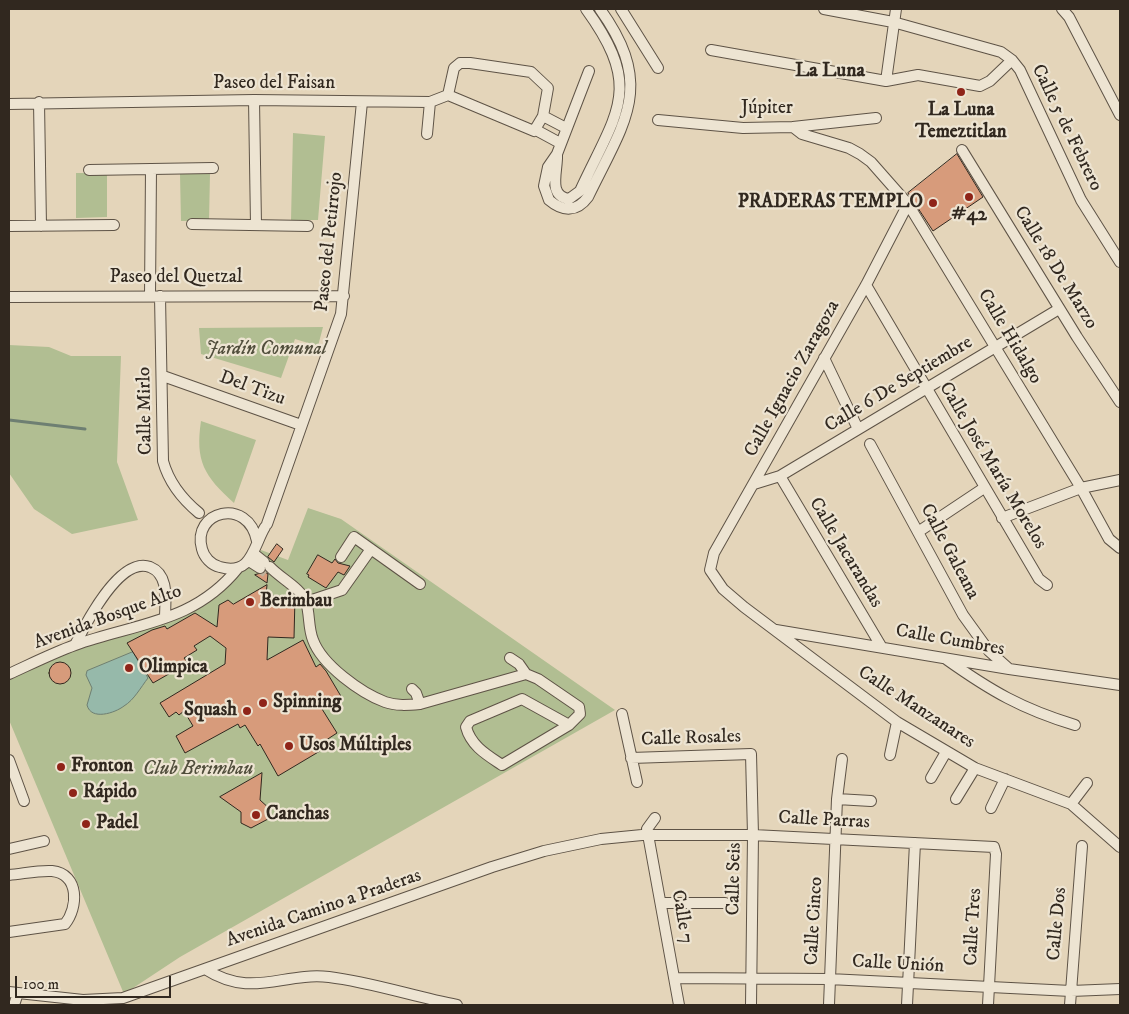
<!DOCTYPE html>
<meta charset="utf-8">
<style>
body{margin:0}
#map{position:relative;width:1129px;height:1014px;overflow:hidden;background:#e4d5ba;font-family:"IM FELL DW Pica",serif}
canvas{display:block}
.frame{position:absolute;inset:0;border:10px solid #31281f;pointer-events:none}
.scale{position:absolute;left:15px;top:976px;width:156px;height:22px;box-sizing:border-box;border:2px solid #31281f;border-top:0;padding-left:6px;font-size:15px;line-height:18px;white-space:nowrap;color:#31281f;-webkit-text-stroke:4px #ede4d2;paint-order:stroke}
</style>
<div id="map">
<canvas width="1129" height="1014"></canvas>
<div class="frame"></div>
<div class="scale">100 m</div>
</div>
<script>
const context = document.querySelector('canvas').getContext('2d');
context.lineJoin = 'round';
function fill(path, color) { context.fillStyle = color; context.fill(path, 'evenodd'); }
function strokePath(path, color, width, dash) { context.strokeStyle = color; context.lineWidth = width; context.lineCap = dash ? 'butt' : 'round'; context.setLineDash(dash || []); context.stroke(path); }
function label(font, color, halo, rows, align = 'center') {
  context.font = font + ' "IM FELL DW Pica",serif'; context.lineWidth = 4.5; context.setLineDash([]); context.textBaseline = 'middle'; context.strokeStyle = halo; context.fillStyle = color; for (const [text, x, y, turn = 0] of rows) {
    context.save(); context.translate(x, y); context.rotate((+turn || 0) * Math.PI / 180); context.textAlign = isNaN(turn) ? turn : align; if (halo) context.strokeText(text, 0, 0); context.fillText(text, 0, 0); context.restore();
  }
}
const green = new Path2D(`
 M293,133L325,136L318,220H291Z
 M76,173H107V217L76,218Z
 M180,174H210L209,221H181Z
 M323,327L318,346L295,339L281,378L201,354L199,328Z
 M9,345L49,347L71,356H121L117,462L138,520L72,534L34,509L9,473Z
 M201,421L256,440L234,503C204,476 195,461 201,421Z
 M308,508L341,519L615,710L180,957L124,994L9,720V674L72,648L162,621L253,565L261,550L288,560Z`);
const water = new Path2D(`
 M133,652L148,678C141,687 134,700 124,706C115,713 91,721 87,705L92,688L86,675L87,671Z`);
const stream = new Path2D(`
 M9,420L85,429`);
const building = new Path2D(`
 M957,154L983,197L933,231L908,193Z
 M277,544L283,549L274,562L268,557Z
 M318,555L332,563L335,559L338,563L350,566L344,575L338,572L326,588L308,577L309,575L307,574Z
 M265,572L268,574L267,583L255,575Z
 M267,585L266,595L295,597L294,638L268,637L267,660L303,640L316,667L320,664L326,671L342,698L322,709L337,733L317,746L320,751L278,776L260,744L258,746L245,725L240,728L238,724L185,753L176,736L193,726L184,711L179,715L176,712L169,717L160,703L225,664L226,648L210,636L194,646L197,650L184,658L188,663L153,683L127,643L152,630L165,626L167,629L195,613L217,627L219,605L228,600L233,604Z
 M49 673a11 11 0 1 1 22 0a11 11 0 1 1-22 0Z
 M262,773L260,800L271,810L268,819L251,828L241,823V812L220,797Z`);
const minorTunnel = new Path2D(`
 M260,568L266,573`);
const minor = new Path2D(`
 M621,9L658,68
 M824,9L893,22L1001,52L1012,60L1020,70L1081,200L1120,262
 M1062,9L1069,17L1120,115
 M711,50L886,81L918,75L980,86L990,81L1012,60
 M589,71L557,154L548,167L544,186L549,200C563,212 577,212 588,197C624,122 656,87 600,9
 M886,81L896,9
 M254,100L256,225
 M39,102L41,226
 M9,104L254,100L430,102L448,95L534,131L543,116L548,88L531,72L470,63H460L454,68L448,95
 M543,116L566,128
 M658,120L743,128L793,127L876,118
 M793,127L802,134L849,148L860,154L871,162L908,204L1081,488L1109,539L1120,548
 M536,130L560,143
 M427,134L430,102
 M962,150L1077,337L1120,402
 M557,154C558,171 547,196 569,199L580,191C617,111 644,89 586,9
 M89,170L213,168
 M908,204L866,285L714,553L710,570L723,589L744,607L897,722L975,768L1071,804L1120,847
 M192,224L308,226
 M9,226L114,225
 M866,285L1039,579L1047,585
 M150,296L151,169
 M160,296L163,461C169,483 182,499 199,513
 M9,297L344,296
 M824,358L858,429
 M163,376L301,425
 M870,444L963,615L989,651L1008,668
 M780,476L881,646
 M754,484L780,476L1059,309
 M1002,518L1081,488L1120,480
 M267,524L341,314L362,102
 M918,532L984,488
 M257,541C248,496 191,511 202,549C204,557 211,565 220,567C252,576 253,547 265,527
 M254,554L264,562
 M341,557L354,537L420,584
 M249,561L260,568
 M270,567C280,578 301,588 306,602C310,614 308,628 313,640C322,665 361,693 385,702C396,706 408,705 420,704L526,674L538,679L579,707L580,714L569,725L502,765C487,755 471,746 466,727L470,721L522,699L569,725
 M306,602L342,590L371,549
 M776,630L1009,669L1120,685
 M75,645C86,623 120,556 150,567C170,575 165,601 165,618
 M510,658L519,664L526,674
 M946,659C991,691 1022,709 1075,725
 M9,674C31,664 53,653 75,645C136,623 194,623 238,568
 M412,689L416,693L420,704
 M622,714L637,782
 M890,755L897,722
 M631,758L751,754L753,835L751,1005
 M9,760L24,801
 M931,778L946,752
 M837,799L871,801
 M956,799L975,768
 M1071,804L1087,783
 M991,808L1005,779
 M655,818L647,829L679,1005
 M9,849L44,841
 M9,875C22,874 39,870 52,871C80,874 78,908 65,924L9,932
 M661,903H725
 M205,969C252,999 282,972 329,977C371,982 415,997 457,1005
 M674,978L829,979L1071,991L1120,989
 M9,992L83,1000L123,998L492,867L544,851L601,839L642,835H753L994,847L996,854L988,1005
 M14,1005L18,993
 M829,1005L837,799L842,759
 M907,1005L915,843
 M1070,1005L1082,846`);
const markers = [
 [961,92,5,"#8f2418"],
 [969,197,5,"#8f2418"],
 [933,203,5,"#8f2418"],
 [250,602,5,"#8f2418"],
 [129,668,5,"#8f2418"],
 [263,703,5,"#8f2418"],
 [247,711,5,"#8f2418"],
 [289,746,5,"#8f2418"],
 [61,767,5,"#8f2418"],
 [73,793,5,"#8f2418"],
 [256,815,5,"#8f2418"],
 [86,824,5,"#8f2418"]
];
const streetNames = [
 ["Paseo del Faisan",274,84],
 ["Júpiter",767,109],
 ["Calle 5 de Febrero",1066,128,64],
 ["Paseo del Petirrojo",330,242,-84],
 ["Calle 18 De Marzo",1055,268,58],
 ["Paseo del Quetzal",176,278],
 ["Calle Hidalgo",1009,337,59],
 ["Calle Ignacio Zaragoza",793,379,-61],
 ["Calle 6 De Septiembre",899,385,-31],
 ["Del Tizu",252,389,20],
 ["Calle Mirlo",146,411,-91],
 ["Calle José María Morelos",992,466,59],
 ["Calle Galeana",949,552,62],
 ["Calle Jacarandas",845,553,59],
 ["Avenida Bosque Alto",108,618,-20],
 ["Calle Cumbres",950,641,10],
 ["Calle Manzanares",916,708,33],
 ["Calle Rosales",691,739,-2],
 ["Calle Parras",824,821,3],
 ["Calle Seis",735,879,-89],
 ["Avenida Camino a Praderas",324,909,-19],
 ["Calle 7",681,917,80],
 ["Calle Cinco",815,921,-87],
 ["Calle Dos",1058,924,-85],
 ["Calle Tres",974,927,-87],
 ["Calle Unión",898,965,3]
];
const poiNames = [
 ["La Luna",961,111,"center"],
 ["Temeztitlan",961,133,"center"],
 ["PRADERAS TEMPLO",923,203,"right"],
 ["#42",969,216,"center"],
 ["Berimbau",260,602],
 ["Olimpica",139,668],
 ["Spinning",273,703],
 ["Squash",237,711,"right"],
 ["Usos Múltiples",299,746],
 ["Fronton",71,767],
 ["Rápido",83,793],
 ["Canchas",266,815],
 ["Padel",96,824]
];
const parkNames = [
 ["Jardín Comunal",266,350],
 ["Club Berimbau",198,770]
];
const neighbourhoodNames = [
 ["La Luna",830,72]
];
fill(green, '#b1be92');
fill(water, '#96b9aa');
strokePath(water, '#6e7f72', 1);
strokePath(stream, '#6e7f72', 3);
fill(building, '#d79b7b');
strokePath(building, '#31281f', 1);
strokePath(minorTunnel, '#c0b29b', 10, [10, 5]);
strokePath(minor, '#5e5346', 12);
strokePath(minor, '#ede4d2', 10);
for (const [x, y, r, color] of markers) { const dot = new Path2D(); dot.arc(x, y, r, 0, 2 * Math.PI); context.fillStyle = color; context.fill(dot); strokePath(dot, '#ede4d2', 2); }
label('19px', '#31281f', '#ede4d2', streetNames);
label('bold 19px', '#31281f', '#ede4d2', poiNames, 'left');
label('italic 19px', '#514e3c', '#ede4d2', parkNames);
label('bold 20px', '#31281f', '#ede4d2', neighbourhoodNames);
</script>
